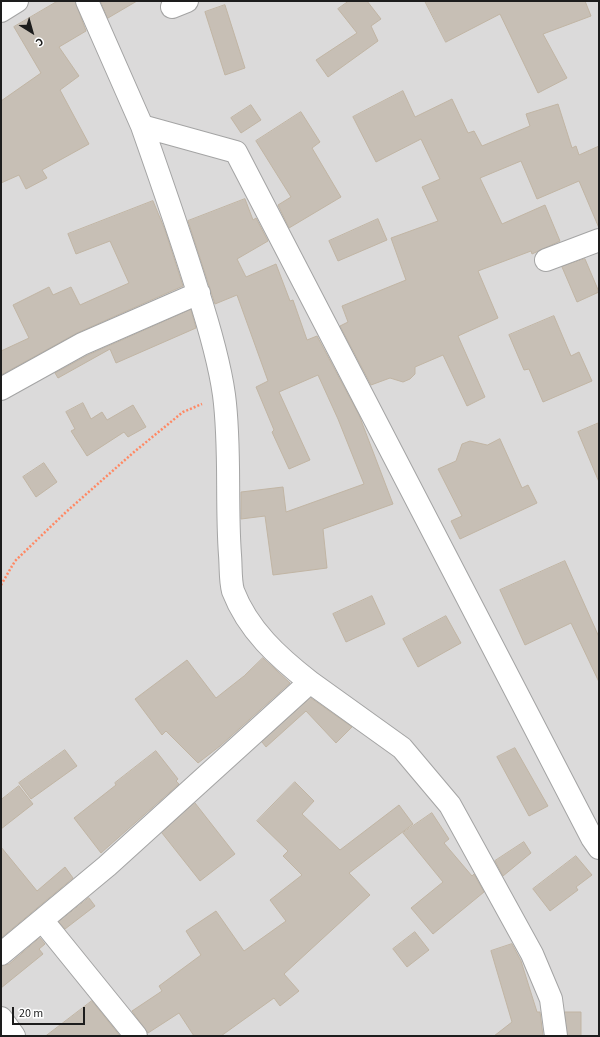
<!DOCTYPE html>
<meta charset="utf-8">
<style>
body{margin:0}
#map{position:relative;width:600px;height:1037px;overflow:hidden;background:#efece2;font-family:"Source Sans 3",sans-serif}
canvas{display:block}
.frame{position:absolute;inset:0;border:2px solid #1d1d1d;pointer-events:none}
.north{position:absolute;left:12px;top:12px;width:40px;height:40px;-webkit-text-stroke:3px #fff;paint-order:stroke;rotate:143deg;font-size:11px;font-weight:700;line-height:16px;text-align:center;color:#1d1d1d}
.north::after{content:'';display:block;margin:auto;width:14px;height:18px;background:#1d1d1d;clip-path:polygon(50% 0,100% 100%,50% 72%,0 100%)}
.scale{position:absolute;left:12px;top:1007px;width:73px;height:18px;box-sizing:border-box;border:2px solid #1d1d1d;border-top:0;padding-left:5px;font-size:12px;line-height:14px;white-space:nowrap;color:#1d1d1d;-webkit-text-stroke:3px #fff;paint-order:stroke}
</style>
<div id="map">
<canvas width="600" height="1037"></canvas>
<div class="frame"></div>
<div class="north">С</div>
<div class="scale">20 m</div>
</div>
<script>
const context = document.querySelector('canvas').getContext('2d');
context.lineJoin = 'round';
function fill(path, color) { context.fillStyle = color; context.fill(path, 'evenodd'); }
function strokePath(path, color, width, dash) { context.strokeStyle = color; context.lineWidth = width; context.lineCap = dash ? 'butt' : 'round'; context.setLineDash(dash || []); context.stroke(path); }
const residential = new Path2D(`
 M1,1H599V1036H1Z`);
const building = new Path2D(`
 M58,1H75L86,31L59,47L79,76L60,90L89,144L42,170L47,178L26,189L19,175L1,183V101L41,73L14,27Z
 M101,1H137L108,18Z
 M349,1H367L381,19L371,26L378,41L328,77L316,60L357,33L338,9Z
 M425,1H585L591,16L543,34L567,78L538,93L500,14L446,42Z
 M225,5L245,68L225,75L205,12Z
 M403,91L415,117L452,99L468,133L474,131L482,146L530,126L526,114L558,104L572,148L576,146L579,155L599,146V228L579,181L537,199L521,161L480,178L502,224L545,205L560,241L532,254L531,251L478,271L498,318L458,336L485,397L467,406L443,355L415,367V374L410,379L403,382L390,378L371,385L340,326L348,322L342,306L406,280L391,238L438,221L422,187L440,179L421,139L376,162L353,117Z
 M251,105L261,120L241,133L231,118Z
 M301,112L320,142L312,148L341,197L289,228L278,205L291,197L256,141Z
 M245,199L253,220L256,218L268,241L237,259L246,277L276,264L290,301L293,300L307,340L317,336L359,415L393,504L323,529L327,568L273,575L265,516L241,519V492L283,487L286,512L364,484L338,419L318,375L279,392L310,460L289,469L272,432L274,430L256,387L268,381L237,295L215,304L188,221Z
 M153,201L165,230L183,286L77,333L1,375V351L29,338L13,305L49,287L53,295L71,287L80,305L129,283L110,241L76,254L68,234Z
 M378,219L387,240L338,261L329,241Z
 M585,259L599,292L577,302L562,267Z
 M191,310L196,328L116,363L110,349L58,378L55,373L88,355Z
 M554,316L571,356L579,352L592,381L543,402L529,369L524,370L509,335Z
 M83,403L91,419L102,412L107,420L133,405L146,427L128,437L124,432L87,456L71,431L75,429L66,412Z
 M599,423V482L578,432Z
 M500,439L522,488L528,485L537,503L460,539L451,521L462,516L438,469L456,461L462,444L470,441L487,445Z
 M44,463L57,482L36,497L23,477Z
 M565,561L599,637V682L571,623L525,645L500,590Z
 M372,596L385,624L346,642L333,614Z
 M446,616L461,643L418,667L403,639Z
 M263,658L290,683L220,746L198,763L166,731L162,735L135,699L187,660L216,698L244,676Z
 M311,698L352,727L336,743L306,711L266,747L262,742Z
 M515,748L548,806L529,816L497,757Z
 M65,750L77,766L31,799L19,783Z
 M156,751L178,779L176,781L179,784L101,853L74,818L116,785L115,783Z
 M295,782L314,801L302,814L340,850L399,805L413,824L349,873L370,895L284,974L299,991L280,1006L274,998L221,1036H194L179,1013L148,1033L132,1011L162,991L159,986L201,955L186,931L216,911L244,951L286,921L270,900L302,875L283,856L288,851L257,821Z
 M19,786L33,804L1,829V800Z
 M195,803L235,854L200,881L162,833Z
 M432,813L449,839L444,843L472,876L474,874L484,892L433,934L411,908L443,882L403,833Z
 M524,842L531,853L503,876L495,861Z
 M1,847L37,891L65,867L73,878L1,938Z
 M576,856L592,875L576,887L578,890L550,911L533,889Z
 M89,898L95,906L65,929L59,922Z
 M415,932L429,950L407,967L393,949Z
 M40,938L45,944L39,949L43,954L1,988V966L9,964Z
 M512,944L521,961L537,1012H540L543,1036H494L512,1022L491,951Z
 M92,1001L120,1036H46Z
 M565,1012H581V1036H568Z`);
const path = new Path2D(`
 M1,585L15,561L66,512L134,452L183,412L202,404`);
const minor = new Path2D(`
 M87,1L142,126L236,152L592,838L599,848
 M172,7L187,1
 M1,11L17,1
 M142,126C161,180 180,234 197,289C208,323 219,359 224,395C231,448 226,501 230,555C231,566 230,580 233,591C248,630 278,657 310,682
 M546,260L599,240
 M1,389L82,344L199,293
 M42,920L136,1036
 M1,954L107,866L310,682L402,748L450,805L532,954L551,999L556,1036
 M1,1018L14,1036`);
fill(residential, '#dbdada');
fill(building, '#c7bfb5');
strokePath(building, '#c1b5a4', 1);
strokePath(minor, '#a4a4a4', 24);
strokePath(path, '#ff8863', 2.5, [2, 2]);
strokePath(minor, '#fff', 22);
</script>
